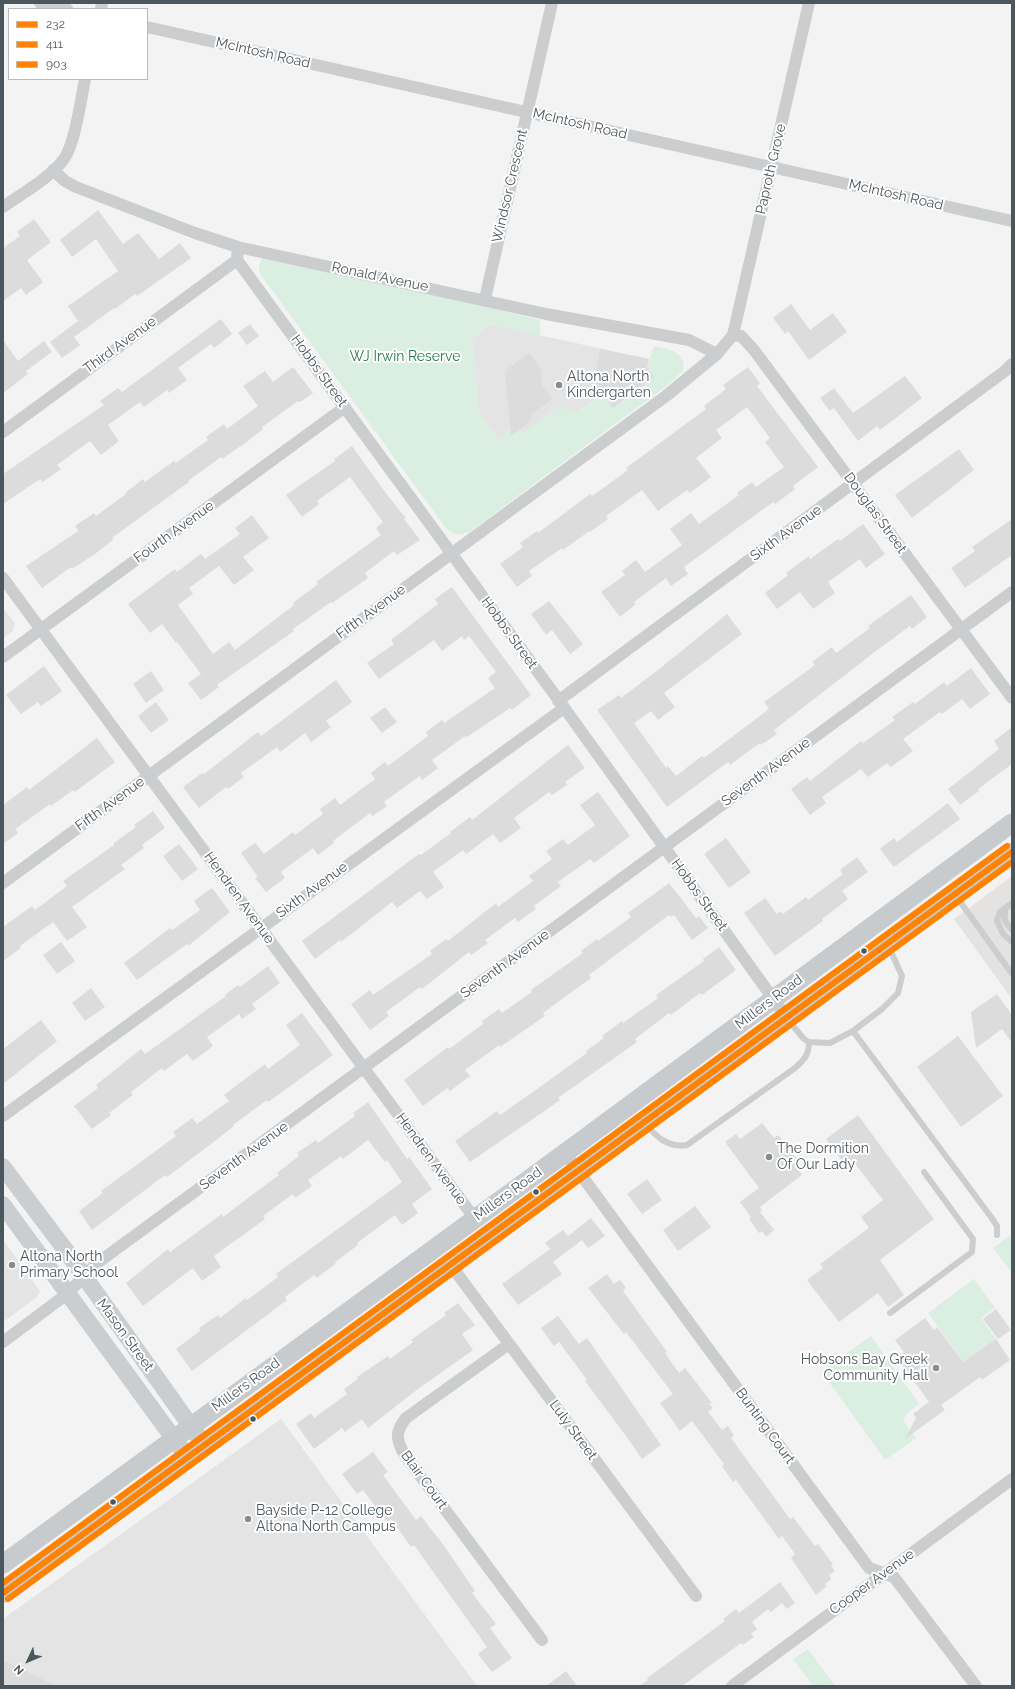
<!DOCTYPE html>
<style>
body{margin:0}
#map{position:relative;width:1015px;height:1689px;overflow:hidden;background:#f3f3f3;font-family:Raleway,sans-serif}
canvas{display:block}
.frame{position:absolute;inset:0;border:4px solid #4b565d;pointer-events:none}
.legend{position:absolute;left:8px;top:8px;width:140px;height:72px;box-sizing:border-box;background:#fff;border:1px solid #b7bbbe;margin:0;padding:5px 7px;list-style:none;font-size:12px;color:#4b565d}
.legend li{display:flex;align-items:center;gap:8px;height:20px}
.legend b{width:20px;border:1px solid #b7bbbe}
.north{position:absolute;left:8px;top:1641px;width:40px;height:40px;-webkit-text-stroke:3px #fff;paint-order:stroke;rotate:226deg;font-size:11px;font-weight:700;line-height:16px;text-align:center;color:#4b565d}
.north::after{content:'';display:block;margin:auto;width:14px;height:18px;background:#4b565d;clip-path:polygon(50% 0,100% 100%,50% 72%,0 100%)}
</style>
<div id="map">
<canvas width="1015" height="1689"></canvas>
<div class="frame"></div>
<ul class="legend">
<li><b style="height:5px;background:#ff8200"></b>232</li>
<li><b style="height:5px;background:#ff8200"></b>411</li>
<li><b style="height:5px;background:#ff8200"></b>903</li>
</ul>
<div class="north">N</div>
</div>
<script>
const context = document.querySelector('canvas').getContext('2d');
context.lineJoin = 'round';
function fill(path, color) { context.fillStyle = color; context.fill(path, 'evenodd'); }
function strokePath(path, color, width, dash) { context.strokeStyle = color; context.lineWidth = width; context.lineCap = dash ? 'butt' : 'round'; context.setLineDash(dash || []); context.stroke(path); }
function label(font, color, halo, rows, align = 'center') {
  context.font = font + ' Raleway,sans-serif'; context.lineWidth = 4; context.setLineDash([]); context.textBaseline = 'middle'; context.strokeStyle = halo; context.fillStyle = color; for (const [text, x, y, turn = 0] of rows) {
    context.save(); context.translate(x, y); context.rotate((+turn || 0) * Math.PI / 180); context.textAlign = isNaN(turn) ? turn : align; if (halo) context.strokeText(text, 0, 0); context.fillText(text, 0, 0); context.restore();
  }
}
const commercial = new Path2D(`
 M1012,876V999L954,919Z`);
const education = new Path2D(`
 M488,324L649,359L647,368L654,377L613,408L602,394L575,414L522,433L498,439L479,414L472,340Z
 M3,608L15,623L13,631L3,638Z
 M3,1240L40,1291L37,1297L3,1322Z
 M281,1419L477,1686H3V1619Z`);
const green = new Path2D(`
 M263,258L296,260L540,320V336L488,324L472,340L479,414L498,439L510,429L514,434L520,430L523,433L560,406L575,414L603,394L613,408L653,377L647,368L654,346C669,349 687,351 683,371L669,384L472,530C461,536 455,537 445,527L261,275C258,268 258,264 263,258Z
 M1012,1234V1273L993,1248Z
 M974,1279L995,1308L981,1318L996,1339L964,1363L928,1313Z
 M871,1336L919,1404L906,1414L903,1421L916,1438L885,1460L821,1371Z
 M808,1649L835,1686H813L793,1659Z`);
const building = new Path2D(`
 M98,210L123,244L138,233L159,259L180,243L191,258L137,296L135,294L115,309L114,308L74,337L80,345L62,358L50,342L78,321L68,306L118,271L96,239L72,257L60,240Z
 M34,219L51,242L27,260L43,282L26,295L21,288L3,301V248L20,236L17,232Z
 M791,304L810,330L833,313L847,332L809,360L788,331L785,334L773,318Z
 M221,319L232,334L214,348L211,344L178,368L187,380L169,393L167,390L144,407L140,402L108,425L119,441L101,455L90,441L57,465L61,469L43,482L40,479L3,504V474L104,405L100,401L118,388L122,392Z
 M250,324L259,336L247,345L238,333Z
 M3,340L18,361L44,341L52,352L26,371L28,374L3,393Z
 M600,349L649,359L647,368L654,377L613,408L594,380Z
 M529,353L541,369L542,385L552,399L532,414L529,423L511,436L505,371Z
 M293,367L313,393L300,402L298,401L262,427L263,429L248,441L222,459L221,457L188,481L189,482L112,538L113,540L95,554L72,569L71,567L42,588L26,566L78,531L75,526L94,513L96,516L126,494L125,493L143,479L145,482L174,461L176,463L208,440L206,437L224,424L227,429L258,406L243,386L265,371L273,382Z
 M748,367L760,383L757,386L818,467L793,486L795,489L775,504L773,502L684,567L688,574L671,586L666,578L634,602L636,604L620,617L601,592L625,575L622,571L636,560L645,572L682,545L670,529L691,513L699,524L739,495L737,493L752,482L756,487L784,467L765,442L770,438L747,407L716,430L722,438L696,458L711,477L690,493L687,490L658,511L642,490L606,516L608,519L590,532L589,531L563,550L562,548L529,571L532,576L517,587L500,564L523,547L520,543L537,531L538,533L590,494L592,496L628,470L626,468L706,409L704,406L726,389L723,385Z
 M905,376L922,398L880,430L877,426L858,441L834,408L830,411L820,398L834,388L853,413Z
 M352,446L388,496L406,518L404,519L420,540L397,555L394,551L365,573L368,578L332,603L331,602L293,629L294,631L217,685L219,687L201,700L188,683L201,674L177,642L176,643L162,624L150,633L128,604L175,569L177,572L201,554L205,559L240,534L235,528L252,515L269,538L243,557L254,570L234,585L219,566L189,588L193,594L178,605L213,654L229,642L235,650L294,605L293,603L318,584L316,582L381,535L376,528L383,522L350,477L317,501L319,504L302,517L286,495L335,461L334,459Z
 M959,449L974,470L912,518L895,495Z
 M1012,519V555L965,588L951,568L975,551L972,547Z
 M863,524L885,554L866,568L860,559L828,582L835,593L813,609L800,592L777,609L765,593L788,575L786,573L809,556L810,559L838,539L840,541Z
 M452,587L531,695L512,710L510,708L467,737L465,736L432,760L438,768L422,780L420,776L384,802L387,806L372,816L370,813L333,841L334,843L318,855L313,848L281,872L285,878L266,892L255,878L258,877L241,853L255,843L264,854L293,832L295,835L323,814L320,809L335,798L340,805L375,779L371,773L385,762L388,766L428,736L426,732L442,720L444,723L495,688L488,678L496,672L469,636L464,640L462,636L442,651L434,640L379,679L367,663L394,644L391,640L438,604L435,599Z
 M911,595L927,617L912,629L910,626L876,651L774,730L777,734L761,745L760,743L730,765L728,762L667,807L597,710L619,695L621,698L658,670L727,614L742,634L664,693L675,707L658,720L651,711L634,723L666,768L668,766L676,776L702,756L704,758L769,709L764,702L815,665L812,662L832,647L836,653L870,628L868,626Z
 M549,601L583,644L570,654L552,630L546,635L531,614Z
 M44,666L62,691L41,706L38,702L21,714L6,695Z
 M971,668L990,694L970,709L962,699L942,714L940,712L903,739L913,751L891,767L887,763L868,777L861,769L822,797L826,803L810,815L791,789L807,777L810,781L861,741L863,743L895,720L892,717L913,702L915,704L944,682L947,686Z
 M151,671L164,690L146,703L133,684Z
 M336,680L352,702L326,721L331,727L311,742L305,733L280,752L277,747L241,773L244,777L228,789L226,787L199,808L183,787L202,773L204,774L258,732L261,736Z
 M156,702L169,720L151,733L138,716Z
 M385,707L397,722L382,733L370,718Z
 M1012,727V764L978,789L979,791L960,805L948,789L999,749L994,741Z
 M97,738L115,762L75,792L73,790L51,806L50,804L15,829L18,833L3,844V805L27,787L29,790Z
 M568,745L585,768L565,782L567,785L552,795L549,792L514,818L521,828L500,843L493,834L466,854L463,850L433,872L444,887L427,899L420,891L397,908L392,902L341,942L340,940L315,959L302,941L419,854L421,855L451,833L450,832L470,817L472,820Z
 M598,792L630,836L594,863L590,859L558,882L561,886L534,906L536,909L518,922L515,918L485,940L488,943L471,955L469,952L422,989L420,987L386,1012L389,1016L370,1030L351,1004L370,990L373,995L432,954L430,951L446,939L448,941L496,903L498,907L533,881L529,876L552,859L546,851L563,839L568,845L595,825L580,805Z
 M948,803L960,819L894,867L880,849L894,838L897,842Z
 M153,811L165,828L142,845L144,848L121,865L125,869L72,907L87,927L67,941L53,922L20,946L21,948L3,961V927L32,906L35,910L67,886L63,881L114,845V843L136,827L134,825Z
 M726,838L751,872L729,888L704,854Z
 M179,844L198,869L182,881L163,856Z
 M857,857L868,872L842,891L848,899L822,919L823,921L775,956L744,913L765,898L777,914L781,911L783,914L806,897L808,900L843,874L840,870Z
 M669,883L696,918L699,916L708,928L692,940L674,915L671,917L669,915L589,975L591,978L543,1013L545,1016L500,1047L499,1045L465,1070L470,1076L450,1091L447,1088L423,1106L404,1080L448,1047L449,1049L483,1024L482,1021L499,1009L502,1013L532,992L531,990L583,953L581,951L597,939L598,941L631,917L628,913Z
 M212,888L230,912L188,946L187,944L137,980L124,963L170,928L172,930L200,910L194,901Z
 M61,942L75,961L57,974L43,955Z
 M719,947L736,970L702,995L700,993L671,1015L669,1013L635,1039L637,1042L558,1098L560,1100L543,1112L470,1162L455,1141L497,1111L500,1115L547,1082L587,1053L586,1051L604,1038L602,1036L622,1021L623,1023L658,998L656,995L704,961L703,959Z
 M268,966L280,983L252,1004L256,1009L242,1019L239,1014L207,1037L213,1046L193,1061L187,1054L164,1071L162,1068L131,1092L133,1095L109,1113L111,1115L92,1129L74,1106L98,1088L96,1085L141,1049L145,1054L226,996L225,995L238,985L240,987Z
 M91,988L105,1007L85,1021L72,1003Z
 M997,994L1012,1015V1043L1002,1029L976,1048L971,1012Z
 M302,1013L333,1055L289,1087L268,1102L267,1100L233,1125L234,1126L211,1144L167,1177L165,1175L92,1230L79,1211L103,1193L101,1191L176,1136L173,1132L192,1118L197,1124L229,1101L224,1095L265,1064L268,1069L300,1045L286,1025Z
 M41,1020L57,1041L3,1084V1049Z
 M958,1036L1003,1096L961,1127L917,1067Z
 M368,1102L407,1159L409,1157L432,1189L412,1204L418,1213L402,1225L395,1215L357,1243L358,1245L335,1262L336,1263L317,1278L314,1275L285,1297L287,1300L192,1371L176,1349L201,1330L199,1328L218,1315L220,1318L246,1298L247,1300L278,1277L276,1274L402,1182L387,1160L385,1162L368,1140L343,1159L341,1156L308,1180L312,1186L295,1198L293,1194L263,1216L265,1219L214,1256L221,1267L202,1281L193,1268L143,1306L126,1283L168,1249L170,1252L222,1214L223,1217L256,1192L279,1175L277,1173L299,1156L297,1153L316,1140L318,1143L355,1116L353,1113Z
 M858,1115L934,1219L880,1260L904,1295L888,1307L878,1293L839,1322L807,1280L823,1268L820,1264L869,1228L861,1217L883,1200L856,1165L849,1170L826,1139Z
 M762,1123L774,1138L778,1135L800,1163L795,1166L802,1175L760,1207L762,1210L760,1212L774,1230L766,1237L762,1231L759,1233L749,1219L751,1217L740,1202L759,1188L725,1142L736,1134L740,1139Z
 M647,1179L662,1200L642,1214L627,1194Z
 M695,1206L711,1227L678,1251L663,1230Z
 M591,1218L605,1236L588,1248L582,1240L553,1262L562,1274L518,1305L502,1284L550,1249L545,1243L563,1230L568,1236Z
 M607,1274L614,1284L620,1280L626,1288L623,1291L667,1352L665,1353L679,1373L685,1368L712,1403L709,1404L713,1408L708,1412L722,1430L728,1426L734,1435L731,1438L790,1519L793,1517L815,1546L818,1544L833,1564L831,1566L835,1571L829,1575L831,1579L825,1584L827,1586L816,1595L791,1558L795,1554L782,1536L779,1539L736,1480L733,1482L722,1466L724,1464L692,1421L680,1431L660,1403L673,1394L626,1332L624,1334L588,1288Z
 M458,1303L475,1325L462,1334L473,1350L418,1389L368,1428L362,1419L345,1432L342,1428L314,1449L296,1424L311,1413L314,1418L347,1394L344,1389L358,1379L357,1377L388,1356L390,1359L413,1342L411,1340L446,1315L444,1313Z
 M996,1309L1011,1330L998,1339L983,1319Z
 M558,1316L579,1344L587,1338L661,1445L642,1459L629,1440L585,1381L587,1380L559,1342L554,1346L541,1328Z
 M925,1318L934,1330L937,1327L963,1362L996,1339L1010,1360L982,1380L980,1377L941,1405L945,1410L905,1439L916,1418L913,1414L929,1402L897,1357L904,1352L895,1340Z
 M373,1452L388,1472L383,1475L416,1520L421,1516L445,1547L475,1591L472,1593L496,1624L490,1628L512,1658L492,1672L478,1654L487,1647L414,1545L411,1547L391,1519L387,1522L363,1490L357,1494L342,1474Z
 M780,1582L795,1603L787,1609L782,1603L771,1612L768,1609L752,1622L757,1629L751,1634L754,1637L743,1645L741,1643L682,1686H639L648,1680L647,1678L725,1621L723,1619L736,1609L739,1613Z
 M3,1660L56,1686H3Z
 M566,1671L577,1686H546Z`);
const lane = new Path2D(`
 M956,896L1012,974
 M1012,903L1000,912L997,921L1003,934L1012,942
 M1005,908V921L1012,930
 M788,1020L804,1039L809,1042L830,1043L853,1031L882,1009L898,993L902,976L888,945
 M853,1031L991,1217L997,1226V1235
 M645,1123C656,1137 668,1148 687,1145L795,1068C804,1060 809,1055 809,1042
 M890,1313L972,1252L973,1239L924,1172`);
const street = new Path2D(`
 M40,3L67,9
 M101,9L102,3
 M147,27L1012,221
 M53,170L65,181L76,187L195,233L238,247L546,314L689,340L717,354
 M3,207C21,194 50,178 64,159C75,144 81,99 85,79
 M238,247L237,260L568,713L787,1018
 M485,299L552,3
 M733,335L741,336L754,350L1012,698
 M3,432L237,260
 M3,578L475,1219
 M3,657L345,407
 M558,701L1005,371L1012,364
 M3,883L666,396L717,354L733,335L809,3
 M3,1116L564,708
 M565,1153L869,1568L894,1577L976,1686
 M450,1264L696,1596
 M3,1342L67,1294L96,1264L1012,592
 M509,1344L406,1418C395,1432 396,1439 404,1454L542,1640
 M732,1686L1012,1479`);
const secondary = new Path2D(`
 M3,1167L64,1248L205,1446
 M3,1205L188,1458`);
const primary = new Path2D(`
 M3,1564L565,1153L1012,823
 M3,1593L1012,852`);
const bus1 = new Path2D(`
 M3,1593L1012,852`);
const bus2 = new Path2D(`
 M8,1599L1012,862`);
const bus3 = new Path2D(`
 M3,1583L1007,846`);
const markers = [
 [559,385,4,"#868d92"],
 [864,951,3.5,"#4b565d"],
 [769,1157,4,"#868d92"],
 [536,1192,3.5,"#4b565d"],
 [12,1265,4,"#868d92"],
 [936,1368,4,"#868d92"],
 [253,1419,3.5,"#4b565d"],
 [113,1502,3.5,"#4b565d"],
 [248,1519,4,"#868d92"]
];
const streetNames = [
 ["McIntosh Road",263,53,13],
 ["McIntosh Road",580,124,13],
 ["Paproth Grove",771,169,-77],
 ["Windsor Crescent",510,186,-77],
 ["McIntosh Road",896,195,13],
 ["Ronald Avenue",380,277,12],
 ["Third Avenue",120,345,-36],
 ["Hobbs Street",319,371,54],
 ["Douglas Street",875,513,54],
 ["Fourth Avenue",174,532,-36],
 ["Sixth Avenue",786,533,-36],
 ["Fifth Avenue",371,612,-36],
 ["Hobbs Street",509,633,54],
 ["Seventh Avenue",766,772,-36],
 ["Fifth Avenue",110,804,-36],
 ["Sixth Avenue",312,890,-36],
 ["Hobbs Street",699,895,54],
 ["Hendren Avenue",239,898,54],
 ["Seventh Avenue",505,964,-36],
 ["Millers Road",769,1002,-37],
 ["Seventh Avenue",244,1156,-36],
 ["Hendren Avenue",431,1159,54],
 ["Millers Road",508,1194,-36],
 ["Mason Street",125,1335,54],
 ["Millers Road",246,1385,-36],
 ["Bunting Court",765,1426,54],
 ["Luly Street",573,1430,54],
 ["Blair Court",424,1480,54],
 ["Cooper Avenue",872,1582,-36]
];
const parkNames = [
 ["WJ Irwin Reserve",405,357]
];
const poiNames = [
 ["Altona North",567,377],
 ["Kindergarten",567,393],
 ["The Dormition",777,1149],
 ["Of Our Lady",777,1165],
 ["Altona North",20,1257],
 ["Primary School",20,1273],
 ["Hobsons Bay Greek",928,1360,"right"],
 ["Community Hall",928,1376,"right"],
 ["Bayside P-12 College",256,1511],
 ["Altona North Campus",256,1527]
];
fill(commercial, '#e4e3e1');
fill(education, '#e5e4e4');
fill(green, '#daefe1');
fill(building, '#dcdcdd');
strokePath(lane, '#cbcdce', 6);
strokePath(street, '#cbcdce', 12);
strokePath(secondary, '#cbced0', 17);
strokePath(primary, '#c8cbce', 19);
strokePath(bus1, '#ff8200', 6);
strokePath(bus2, '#ff8200', 6);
strokePath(bus3, '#ff8200', 6);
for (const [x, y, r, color] of markers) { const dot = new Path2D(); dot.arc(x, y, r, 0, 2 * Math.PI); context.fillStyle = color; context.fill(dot); strokePath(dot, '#fff', 1.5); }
label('14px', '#4b565d', '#fff', streetNames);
label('14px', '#227848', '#fff', parkNames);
label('14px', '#4b565d', '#fff', poiNames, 'left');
</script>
